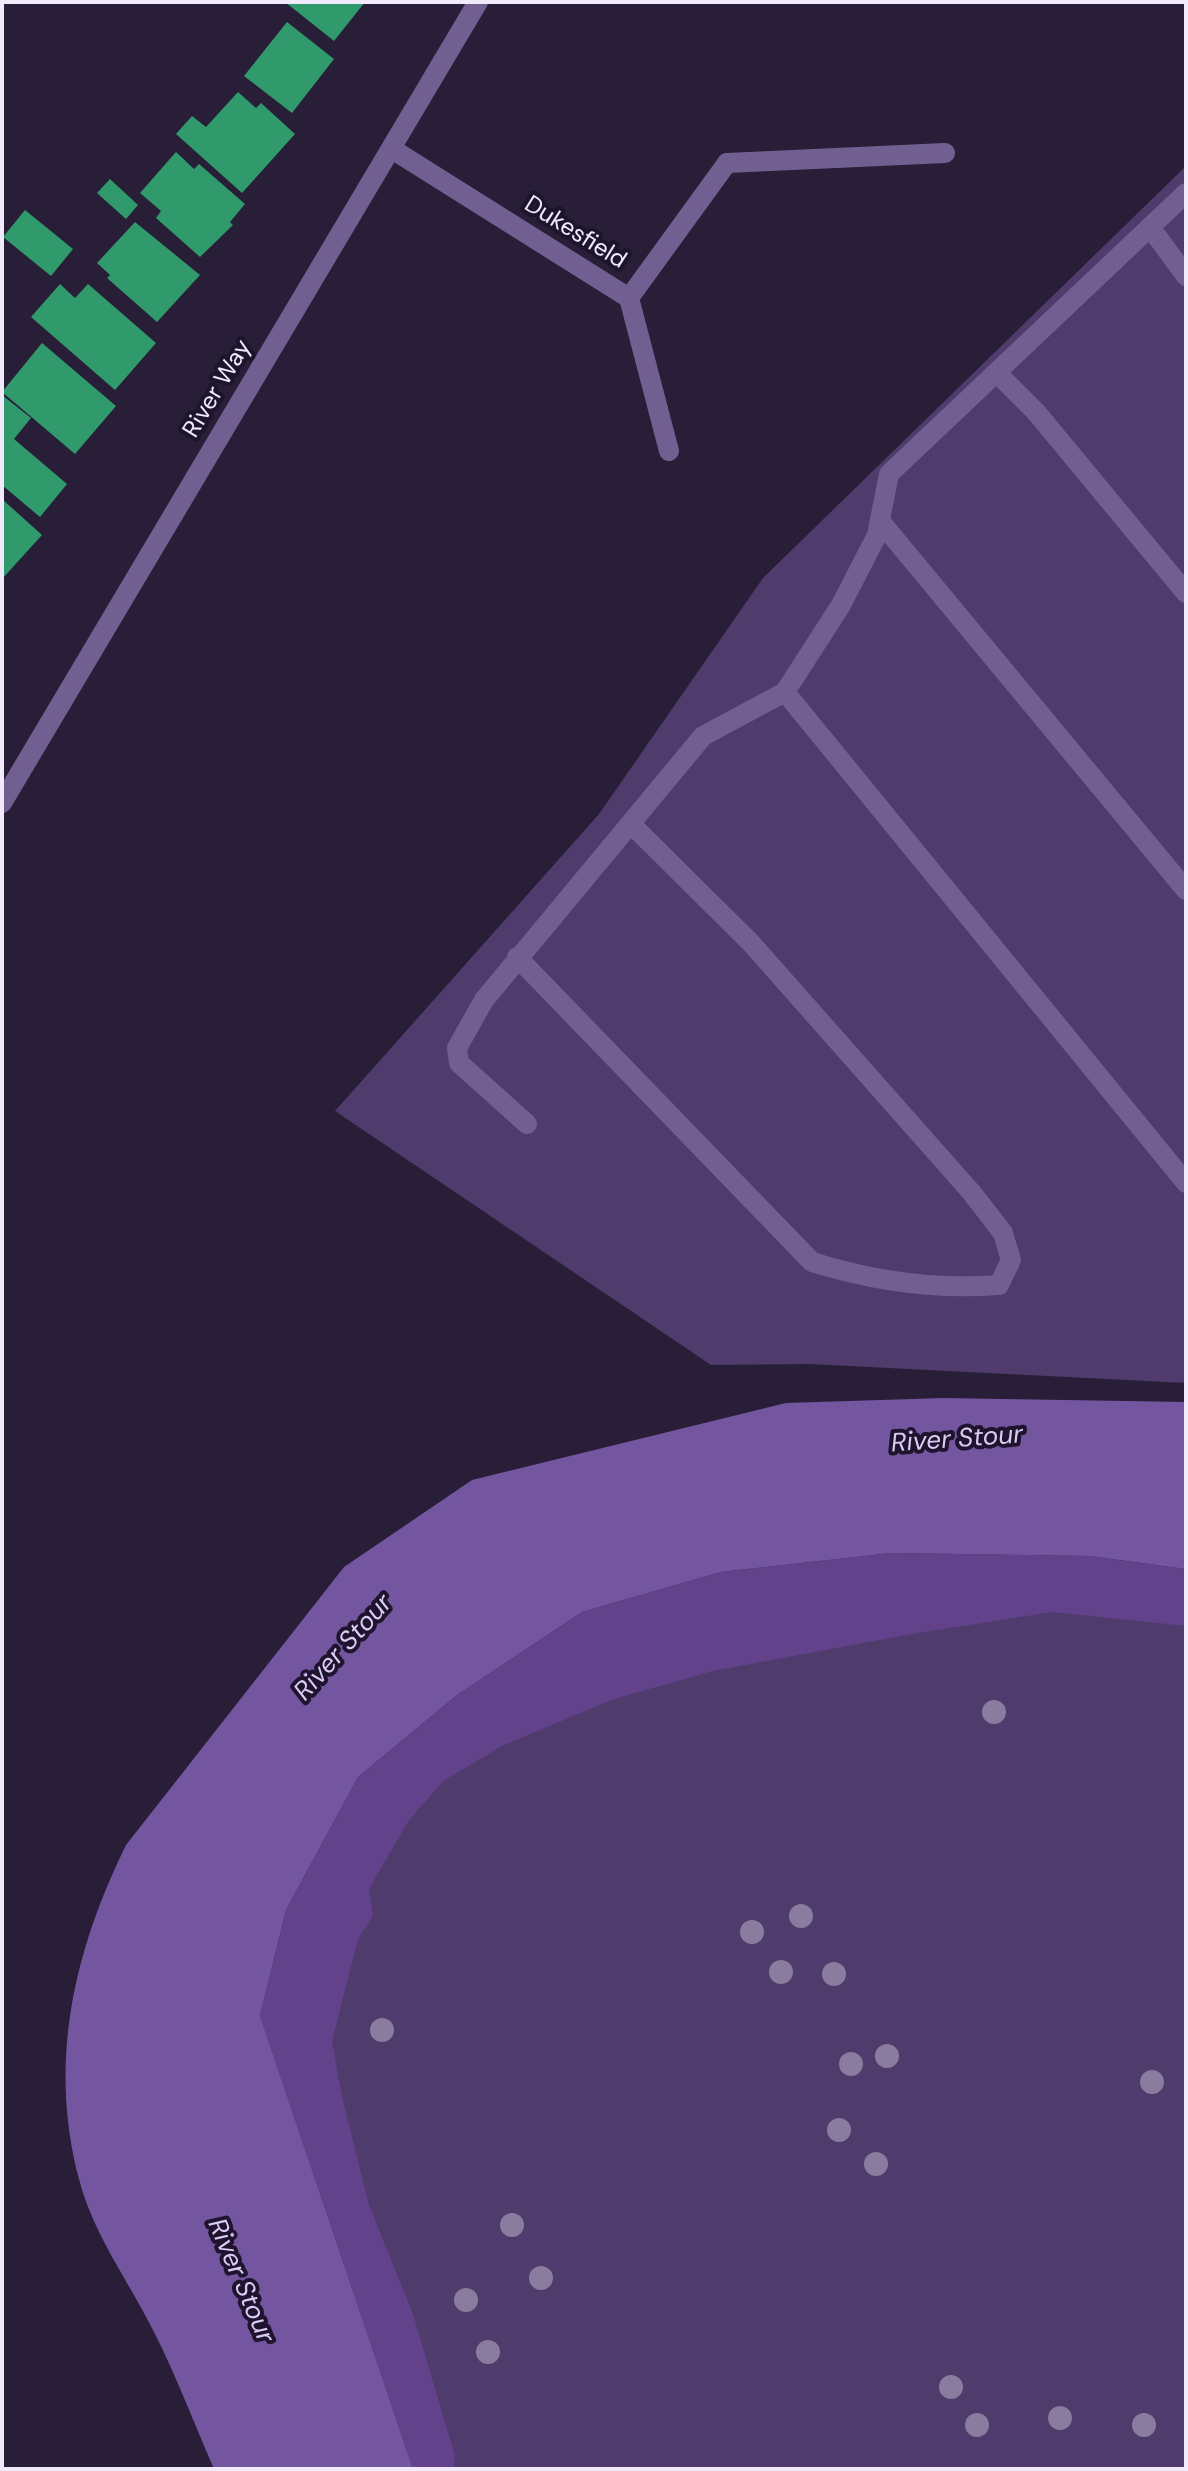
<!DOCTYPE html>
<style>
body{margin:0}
#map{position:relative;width:1188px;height:2471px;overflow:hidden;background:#281e37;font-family:"DM Sans",sans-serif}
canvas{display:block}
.frame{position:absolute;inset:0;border:4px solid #f0eafb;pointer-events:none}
</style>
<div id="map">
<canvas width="1188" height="2471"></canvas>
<div class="frame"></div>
</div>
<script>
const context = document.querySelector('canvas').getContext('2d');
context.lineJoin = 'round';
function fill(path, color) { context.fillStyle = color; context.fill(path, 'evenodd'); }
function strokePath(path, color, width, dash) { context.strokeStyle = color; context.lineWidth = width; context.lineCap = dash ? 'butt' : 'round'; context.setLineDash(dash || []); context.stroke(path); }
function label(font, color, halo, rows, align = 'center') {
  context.font = font + ' "DM Sans",sans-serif'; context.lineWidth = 8; context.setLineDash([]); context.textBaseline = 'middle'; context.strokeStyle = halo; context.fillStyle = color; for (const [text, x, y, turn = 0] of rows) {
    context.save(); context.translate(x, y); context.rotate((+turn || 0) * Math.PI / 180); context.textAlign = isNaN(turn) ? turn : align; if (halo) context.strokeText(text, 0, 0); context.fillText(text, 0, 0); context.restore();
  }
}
const green = new Path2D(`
 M1186,166V1383L809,1364L711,1365L335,1111L599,814L763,578Z
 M1186,1569V2469H413L260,2016L457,1695Z`);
const forest = new Path2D(`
 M892,1553L1089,1556L1186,1569V1626L1052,1612L912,1634L713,1671L614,1699L504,1745L443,1781L409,1820L369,1889L373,1916L358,1939L332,2041L341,2092L369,2205L413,2314L455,2456L453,2469H413L260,2016L286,1910L358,1777L457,1695L582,1612L721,1572Z`);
const water = new Path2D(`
 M943,1398L1186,1402V1569L1089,1556L892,1553L721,1572L582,1612L457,1695L358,1777L286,1910L260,2016L413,2469H214C194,2423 176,2375 153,2330C128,2280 93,2234 79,2179C48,2061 74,1951 126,1845L344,1567L472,1480L786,1403Z`);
const building = new Path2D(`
 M285,2H365L334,41Z
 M287,22L334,59L292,113L244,76Z
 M238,92L256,108L261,103L295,134L242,193L176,134L192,116L206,127Z
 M176,152L194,169L199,164L245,204L230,222L233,225L200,257L156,218L161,211L140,193Z
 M110,179L138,205L126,219L97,193Z
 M25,210L73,249L51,276L3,237Z
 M135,222L200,275L157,322L107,278L110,275L97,263Z
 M60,284L75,298L88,284L156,343L115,390L31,317Z
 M42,343L116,406L75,454L2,392Z
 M2,395L31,418L14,439L67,484L40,517L2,485Z
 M2,499L42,535L2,579Z`);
const lane = new Path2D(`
 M727,163L945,153
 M1150,227L1186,276
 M629,298L669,451
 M997,373L1036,412L1186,593
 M880,521L1186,890
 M785,692L1186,1183
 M517,957L812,1262C873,1281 934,1290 999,1285L1011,1260L1003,1233L972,1193L751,943L632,825
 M527,1124L459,1063L457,1048L484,1000L703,736L785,692L841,605L877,535L889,474L1186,193`);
const street = new Path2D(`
 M392,149L629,298L727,163
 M2,803L478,2`);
const trees = [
 [994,1712],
 [801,1916],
 [752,1932],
 [781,1972],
 [834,1974],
 [382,2030],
 [887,2056],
 [851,2064],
 [1152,2082],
 [839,2130],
 [876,2164],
 [512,2225],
 [541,2278],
 [466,2300],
 [488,2352],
 [951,2387],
 [1060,2418],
 [977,2425],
 [1144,2425]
];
const streetNames = [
 ["Dukesfield",575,233,32],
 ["River Way",218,389,-59]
];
const waterNames = [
 ["River Stour",957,1440,-4],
 ["River Stour",344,1648,-48],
 ["River Stour",240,2281,67]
];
fill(green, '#4f3b6c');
fill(forest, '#61428b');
fill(water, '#7455a0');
fill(building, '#309a6c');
strokePath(lane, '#725f91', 20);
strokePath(street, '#725f91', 20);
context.fillStyle = '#897c9e';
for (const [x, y] of trees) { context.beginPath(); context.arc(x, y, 12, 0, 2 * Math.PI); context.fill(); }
label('24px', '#f0eafb', '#1e142d', streetNames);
label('italic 26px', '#dacbf5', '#1e142d', waterNames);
</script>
